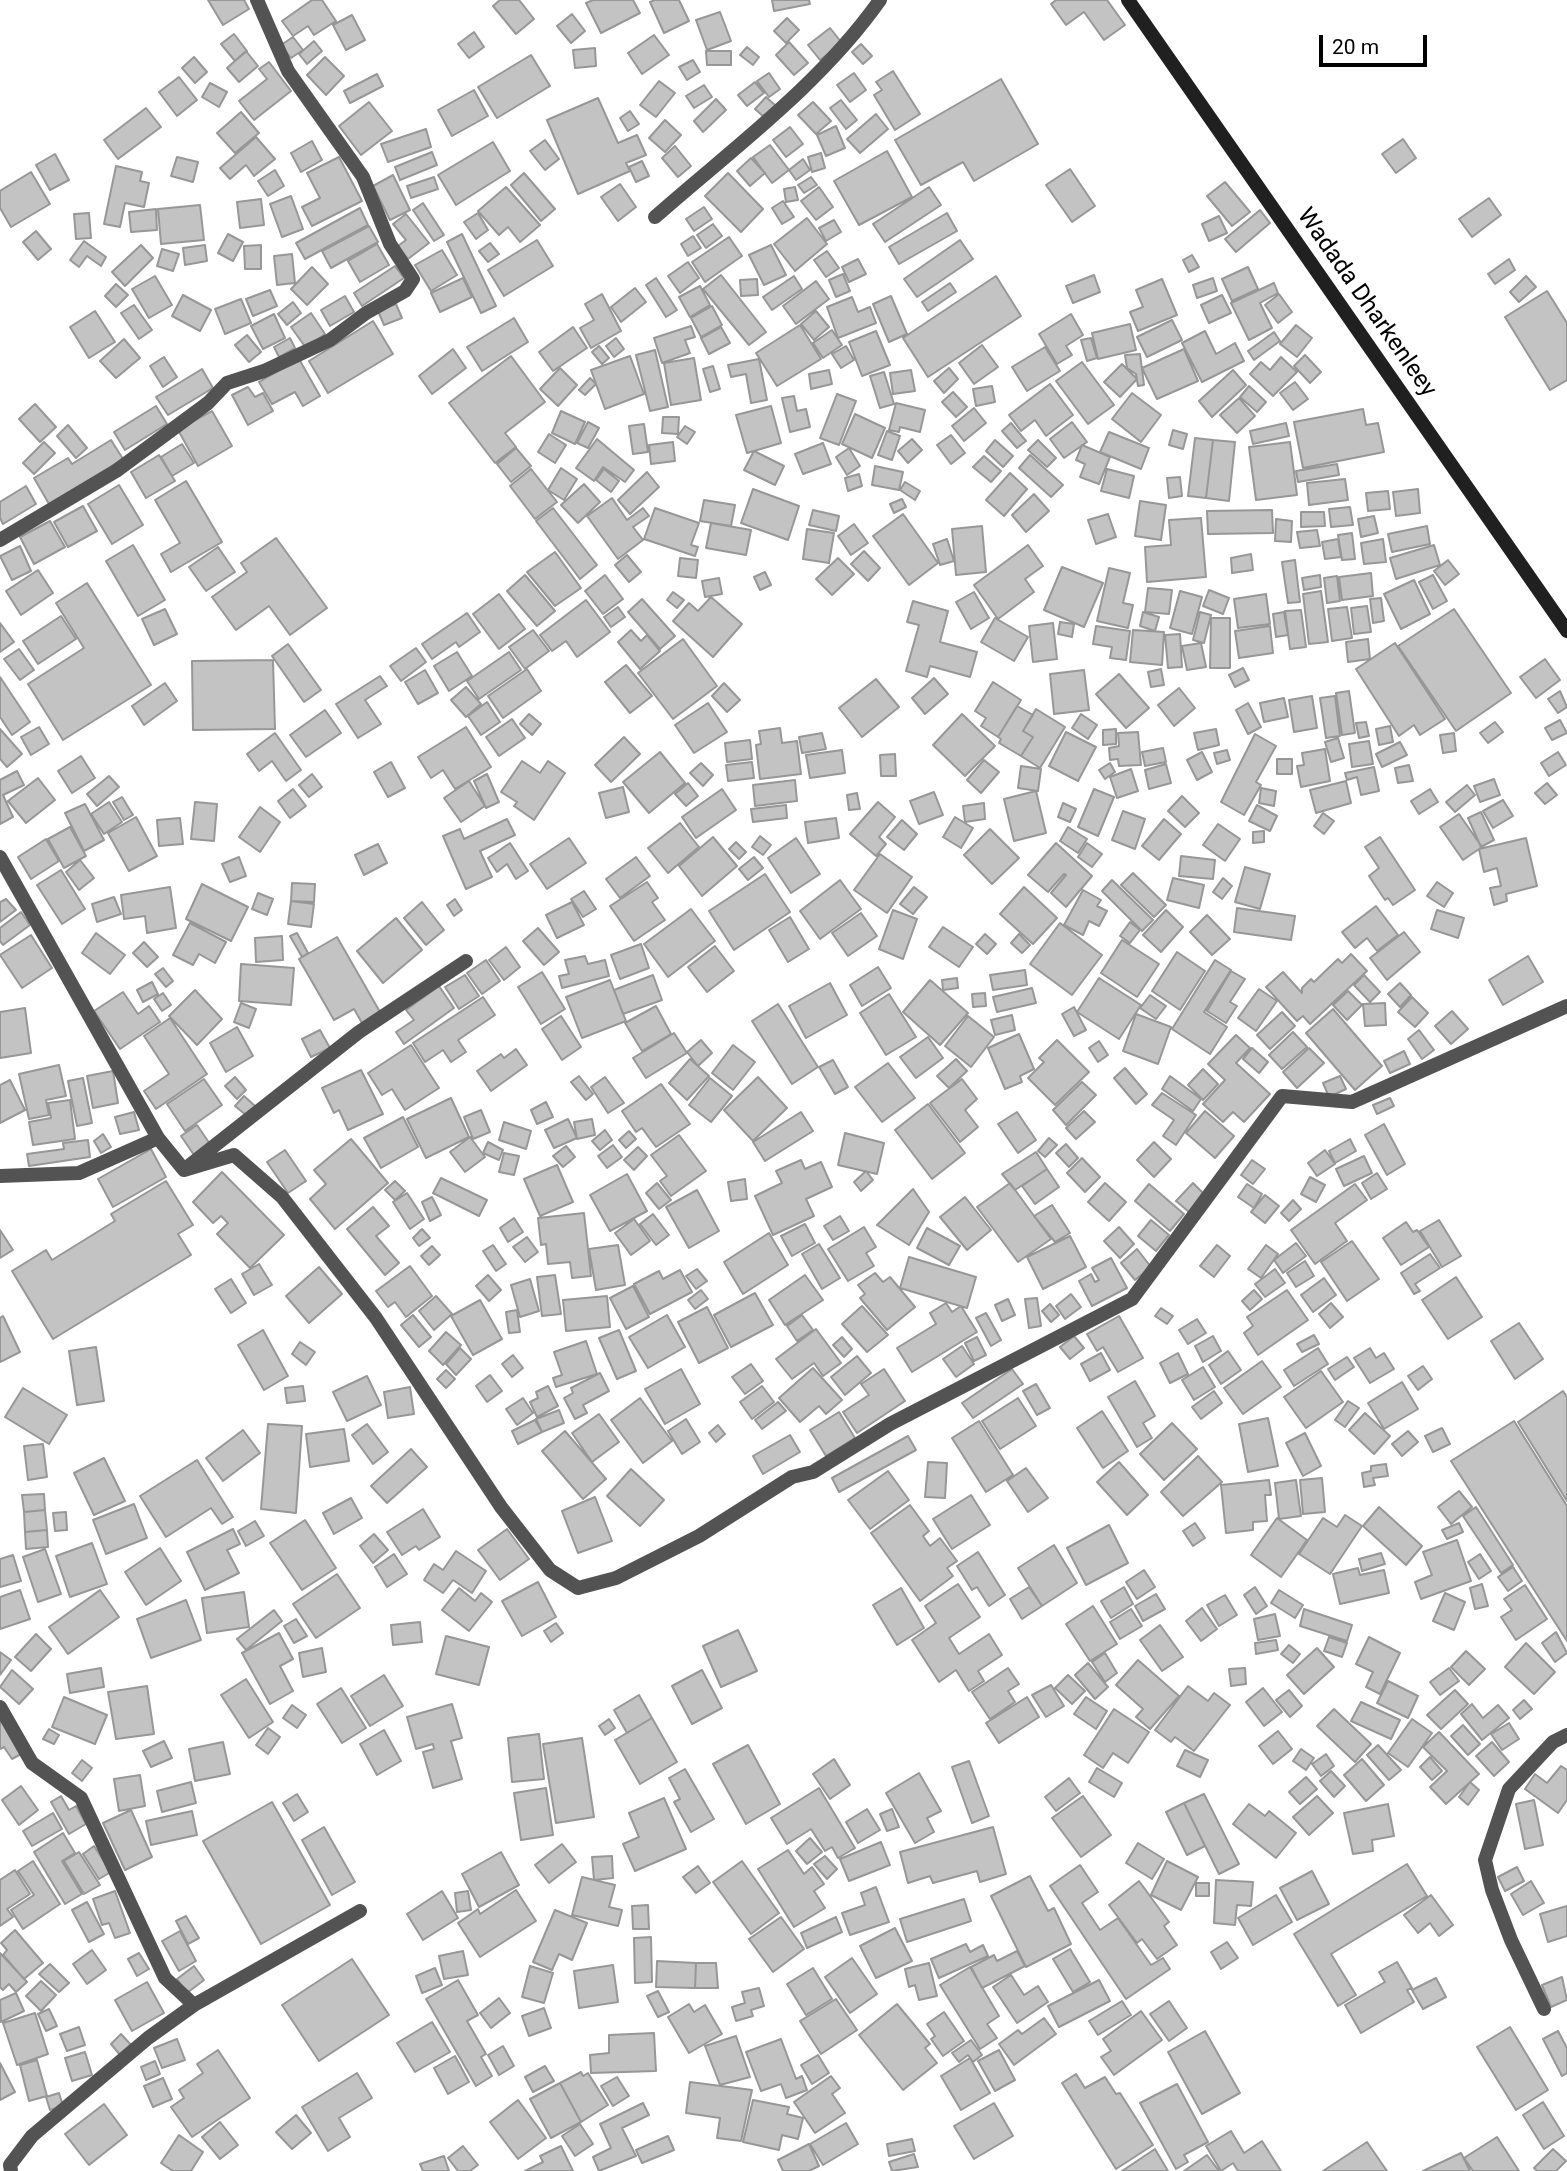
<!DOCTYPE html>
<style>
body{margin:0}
#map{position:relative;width:1567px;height:2171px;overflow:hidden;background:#fff;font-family:Roboto,sans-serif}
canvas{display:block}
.scale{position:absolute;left:1319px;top:35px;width:108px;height:32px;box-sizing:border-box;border:4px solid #000;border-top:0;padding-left:9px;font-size:21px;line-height:24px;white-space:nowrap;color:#000;-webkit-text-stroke:5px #fff;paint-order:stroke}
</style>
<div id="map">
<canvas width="1567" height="2171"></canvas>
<div class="scale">20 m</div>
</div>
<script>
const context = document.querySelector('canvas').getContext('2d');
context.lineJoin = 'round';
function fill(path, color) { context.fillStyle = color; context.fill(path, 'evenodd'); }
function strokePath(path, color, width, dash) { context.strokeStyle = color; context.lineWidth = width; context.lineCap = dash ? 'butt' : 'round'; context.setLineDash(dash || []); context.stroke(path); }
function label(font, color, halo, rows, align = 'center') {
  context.font = font + ' Roboto,sans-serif'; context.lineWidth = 5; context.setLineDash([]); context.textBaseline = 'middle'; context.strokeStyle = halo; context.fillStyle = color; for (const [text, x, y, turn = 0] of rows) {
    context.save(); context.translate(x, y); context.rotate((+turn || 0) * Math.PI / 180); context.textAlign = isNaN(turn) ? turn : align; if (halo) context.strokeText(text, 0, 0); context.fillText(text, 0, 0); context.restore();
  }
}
const building = new Path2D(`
 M208,0H244L249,9L223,25Z
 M312,0H322L336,21L314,35L308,26L293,36L282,21Z
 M500,0H519L534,19L516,34L493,6Z
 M593,0H633L640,13L601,33L586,3Z
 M655,0H679L689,21L664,33L650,2Z
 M772,0H809L810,4L774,11Z
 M1056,0H1107L1125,25L1104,40L1084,12L1066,25L1051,4Z
 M720,12L731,41L707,50L696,20Z
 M572,14L585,31L571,43L557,26Z
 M352,15L365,40L346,50L333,25Z
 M787,18L799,30L786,43L774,31Z
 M830,28L842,43L820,60L808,45Z
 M474,32L484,47L469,58L458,44Z
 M234,34L247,51L235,61L221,44Z
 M654,35L669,55L642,74L628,53Z
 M293,37L303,50L291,58L281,45Z
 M314,41L322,51L307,64L299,54Z
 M789,42L808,63L794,75L776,55Z
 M861,44L872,56L863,64L852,52Z
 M747,47L759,57L753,65L740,55Z
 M595,48L596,66L575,68L573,50Z
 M246,51L258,66L239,82L227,68Z
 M706,51H731V65H707Z
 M531,55L550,86L497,118L478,87Z
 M194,57L207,72L195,83L182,68Z
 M325,57L344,76L326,95L307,75Z
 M693,60L700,72L687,80L679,67Z
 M269,62L291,91L254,120L239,101L267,79L259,69Z
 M893,71L920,114L895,130L874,95L882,90L876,82Z
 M769,73L780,89L769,97L757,81Z
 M854,73L866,90L850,102L837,85Z
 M377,74L383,86L350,103L344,91Z
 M179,77L197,100L177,116L159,92Z
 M1001,79L1038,144L974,181L963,162L921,185L895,140Z
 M659,81L675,93L656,117L640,105Z
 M755,82L764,93L747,106L738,95Z
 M210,83L227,92L219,107L202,97Z
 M704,85L712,97L694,108L686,96Z
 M474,90L488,116L452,136L438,110Z
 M766,97L776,106L765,118L755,109Z
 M598,98L618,143L637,135L646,155L626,163L630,171L578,194L547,120Z
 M716,99L726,110L703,132L694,121Z
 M841,100L857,120L846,129L830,108Z
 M369,102L392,131L361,155L339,126Z
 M813,102L831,121L816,134L798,115Z
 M146,108L161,127L118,159L104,140Z
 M630,111L639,124L628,131L620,118Z
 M241,112L259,133L235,153L217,133Z
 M876,114L888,129L860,153L847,139Z
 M665,120L681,135L665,152L649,138Z
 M836,126L845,148L826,156L817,135Z
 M790,127L803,144L786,157L773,140Z
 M426,129L431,147L388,162L381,144Z
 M256,137L275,159L254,176L246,165L230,179L220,168Z
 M1403,139L1416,158L1396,173L1382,154Z
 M545,140L559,159L545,170L530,151Z
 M312,141L322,160L301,172L291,153Z
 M493,142L510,171L456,205L438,175Z
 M770,145L789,170L772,183L753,157Z
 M675,146L691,166L678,177L662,158Z
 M887,151L912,197L859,225L834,181Z
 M432,152L437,165L400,180L395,167Z
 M821,153L825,168L812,172L808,157Z
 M55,154L69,180L50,190L36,165Z
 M177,157L198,162L193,182L171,176Z
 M339,157L362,201L312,226L302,207L320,198L307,173Z
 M751,158L765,173L750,186L737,171Z
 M803,159L810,170L796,180L789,170Z
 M642,161L649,176L636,182L629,167Z
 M116,166L142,172L140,181L149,183L144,207L125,203L120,227L104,224Z
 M1070,169L1095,206L1072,222L1046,185Z
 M275,170L284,186L268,196L258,181Z
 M31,172L50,204L11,227L0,208V191Z
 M524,173L555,209L541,221L511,185Z
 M728,173L763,209L741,232L705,196Z
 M393,175L410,210L390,220L373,186Z
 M434,177L438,189L411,198L407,186Z
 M811,177L817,185L804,193L798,185Z
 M1225,182L1250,212L1232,226L1207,196Z
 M620,184L636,207L618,221L601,197Z
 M506,187L540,225L520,242L508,227L499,235L478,211Z
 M795,187L798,200L786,202L784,189Z
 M819,187L833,207L816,220L801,201Z
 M929,187L941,205L885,242L873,224Z
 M291,196L303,229L282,237L270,204Z
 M1489,198L1501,215L1472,237L1459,219Z
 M261,199L264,225L240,228L237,202Z
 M783,201L794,217L782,224L772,208Z
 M423,203L444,235L434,241L413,210Z
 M200,205L204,240L161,244L158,209Z
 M704,207L712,219L694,231L686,219Z
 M360,208L368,225L305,259L296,243Z
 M156,209L157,230L131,232L129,212Z
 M1260,210L1270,223L1236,252L1225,239Z
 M89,213L91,238L76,239L74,214Z
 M478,213L488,230L476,239L464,222Z
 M947,213L957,231L899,264L889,247Z
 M406,214L429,243L408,259L398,246L406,240L393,224Z
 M1219,216L1227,233L1209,241L1202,224Z
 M807,218L827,244L795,271L774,244Z
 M834,220L841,232L826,241L819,228Z
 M713,224L722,236L706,248L697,235Z
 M369,226L378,242L331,268L322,251Z
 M36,231L51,249L38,260L23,242Z
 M228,234L243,242L233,261L218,253Z
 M462,234L496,306L481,313L447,242Z
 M693,236L701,248L688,256L681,244Z
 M729,237L742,256L705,282L692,262Z
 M537,240L553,266L504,296L488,270Z
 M960,240L973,259L917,297L904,279Z
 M84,241L106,257L101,266L87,256L79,267L70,260Z
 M490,243L499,254L488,262L479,251Z
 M377,244L389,265L360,282L348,261Z
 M141,245L153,258L125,286L112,272Z
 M205,245L207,261L185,265L183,248Z
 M261,245V269H245L244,246Z
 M771,245L786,275L764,285L749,255Z
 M162,249L179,254L173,271L157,266Z
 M442,250L457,275L431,291L415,265Z
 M827,251L839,268L826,277L814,260Z
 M292,254L295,283L277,285L274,256Z
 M1192,255L1199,267L1189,272L1183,260Z
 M858,259L866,274L849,282L842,267Z
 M1509,259L1515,270L1495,284L1488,274Z
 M688,262L699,278L680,293L668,276Z
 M395,266L404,278L362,306L354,293Z
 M312,267L328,284L307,305L291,289Z
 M1248,267L1258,289L1232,301L1222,279Z
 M843,274L850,291L836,297L829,280Z
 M721,275L766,332L749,345L703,289Z
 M1094,275L1100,292L1073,303L1066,286Z
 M155,276L172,305L149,318L132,289Z
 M794,276L802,289L772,310L763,297Z
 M996,276L1021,316L928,377L903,338Z
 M1526,276L1536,287L1519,302L1510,292Z
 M463,278L472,297L440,312L431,293Z
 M656,278L677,310L666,317L646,285Z
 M1213,278L1217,291L1197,298L1193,285Z
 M757,279L758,295L741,296L740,280Z
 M1162,279L1177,315L1138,331L1130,312L1143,307L1136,290Z
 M816,281L829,299L796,324L783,306Z
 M950,283L956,292L928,311L922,302Z
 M1274,283L1278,293L1260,303L1272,328L1249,340L1231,303Z
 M116,284L128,295L116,307L105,296Z
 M700,286L710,305L690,317L679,297Z
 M635,288L646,302L621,322L611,307Z
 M270,290L277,306L253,316L246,299Z
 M1547,291L1567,323V380L1550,390L1505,317Z
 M602,294L621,331L591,348L580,328L594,320L585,304Z
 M1279,294L1292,312L1278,323L1265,305Z
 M183,295L211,310L200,331L172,316Z
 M1222,295L1231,313L1209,323L1201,305Z
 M345,296L354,312L330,326L321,310Z
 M891,296L907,334L889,342L873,304Z
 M852,297L858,312L870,307L876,323L838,338L827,307Z
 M241,299L251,323L225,334L215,309Z
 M293,302L301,313L287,325L278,314Z
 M396,304L402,318L384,325L378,311Z
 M134,305L152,330L139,339L121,313Z
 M712,306L722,325L701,337L691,318Z
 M95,311L115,342L89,358L70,327Z
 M816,311L829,327L814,340L801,324Z
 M311,313L325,334L306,348L291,327Z
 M274,314L285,338L263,349L251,326Z
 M1071,314L1083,335L1066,346L1072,355L1057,364L1039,334Z
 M514,318L528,342L482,371L467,347Z
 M1172,320L1182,340L1147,357L1137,337Z
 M373,321L393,354L328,393L309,361Z
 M1130,324L1136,350L1098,359L1092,333Z
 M800,325L821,359L777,386L756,353Z
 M1296,325L1312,338L1297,357L1280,344Z
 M691,326L695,337L685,340L690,353L662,363L654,338Z
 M573,327L587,348L553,371L539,352Z
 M721,327L730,343L709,354L701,338Z
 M832,330L842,345L823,358L813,343Z
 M876,331L890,365L862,376L849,342Z
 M1205,331L1216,354L1235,343L1244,361L1202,382L1182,343Z
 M1274,332L1280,341L1254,360L1248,351Z
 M247,335L261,352L249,362L235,345Z
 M290,338L295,348L279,357L274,347Z
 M616,338L624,349L614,357L606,346Z
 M1091,338L1097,358L1087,361L1081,340Z
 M124,339L140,358L116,378L100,361Z
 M982,345L998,367L974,384L959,363Z
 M599,346L609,358L602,364L592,352Z
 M846,346L854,360L841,368L832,354Z
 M1045,347L1060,371L1027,391L1012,367Z
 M453,349L466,368L432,394L419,376Z
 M1184,349L1198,381L1157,399L1142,368Z
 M655,350L668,407L650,411L636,355Z
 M1140,354L1144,385L1138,386L1136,374L1127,368L1125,355Z
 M1305,355L1321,372L1310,383L1294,366Z
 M511,356L545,402L505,433L516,447L495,463L449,403Z
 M630,356L644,394L605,409L591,370Z
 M164,357L177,377L163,387L150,366Z
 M1281,357L1297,372L1273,396L1250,374L1261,362L1270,370Z
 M694,358L701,400L671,405L664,363Z
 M299,359L320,396L303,406L295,392L272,404L259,382Z
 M759,359L767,400L751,403L746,374L731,377L728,365Z
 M1082,362L1114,405L1088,424L1056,381Z
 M1122,364L1137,379L1120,397L1104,382Z
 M713,366L720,389L710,392L703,369Z
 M560,368L577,385L558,406L540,389Z
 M949,368L958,379L944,393L934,381Z
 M202,369L213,388L168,415L156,397Z
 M829,370L832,384L811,389L809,374Z
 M911,370L915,391L893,394L890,373Z
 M1233,370L1246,385L1212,417L1199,401Z
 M884,372L894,404L880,408L870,376Z
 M590,378L596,384L585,395L579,390Z
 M1295,382L1308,399L1293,410L1280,393Z
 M1050,384L1073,415L1046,436L1035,420L1021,431L1009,415Z
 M992,386L995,402L976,406L973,389Z
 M1249,386L1266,402L1257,412L1240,397Z
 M248,387L255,397L263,393L273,411L248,425L232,395Z
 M953,392L967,407L956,417L942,402Z
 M1132,393L1161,415L1141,442L1112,419Z
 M837,394L856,401L839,445L820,438Z
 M794,396L797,411L806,409L810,427L790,432L782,398Z
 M1239,398L1255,416L1237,433L1220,415Z
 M896,403L925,410L920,432L900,427L899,432L889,430Z
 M35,404L56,427L40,442L19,419Z
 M156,406L167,424L125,450L114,432Z
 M771,406L781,443L747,453L736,415Z
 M974,408L986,423L964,441L952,426Z
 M1363,409L1366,425L1378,423L1384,452L1303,468L1294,422Z
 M212,411L232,446L198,466L178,430Z
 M561,411L585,422L575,444L552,433Z
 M855,414L885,428L872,458L842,444Z
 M663,417H679L678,434L662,433Z
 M588,422L599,428L588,448L577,443Z
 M1072,422L1087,442L1064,458L1050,439Z
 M1011,423L1026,441L1017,448L1002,431Z
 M1286,423L1289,436L1253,444L1250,431Z
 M644,424L648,452L633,454L629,426Z
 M68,425L87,448L76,458L57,436Z
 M685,426L695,432L687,444L677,437Z
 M1173,430L1187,434L1183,449L1169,445Z
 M887,431L900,436L892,460L878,455Z
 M1109,432L1149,448L1141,469L1100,452Z
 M549,434L566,445L555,463L538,452Z
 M951,435L965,453L951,464L937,445Z
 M1195,438L1213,440L1206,498L1188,496Z
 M597,439L634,470L625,482L603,467L594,481L576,468Z
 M912,439L922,450L908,463L898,451Z
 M111,440L123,459L49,504L34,478L68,458L72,464Z
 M995,440L1013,456L1003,467L986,451Z
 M1038,440L1056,458L1047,467L1028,450Z
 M1213,440L1235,442L1229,501L1206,498Z
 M44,442L55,453L34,474L23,463Z
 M673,442L675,461L651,464L649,445Z
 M1290,442L1297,495L1256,500L1249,447Z
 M823,443L831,464L803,474L795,454Z
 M182,444L194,463L172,476L161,457Z
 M1082,445L1110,457L1099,484L1080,477L1085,464L1076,460Z
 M516,448L531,466L511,482L497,464Z
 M849,448L860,466L847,475L836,457Z
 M754,451L784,466L775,485L744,470Z
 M159,455L175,481L146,498L131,472Z
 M1030,455L1063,485L1051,497L1019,468Z
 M984,456L1001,471L991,482L973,467Z
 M1337,464L1339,475L1298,482L1296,471Z
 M875,466L903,472L899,490L872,485Z
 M561,468L577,479L564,500L548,490Z
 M531,469L557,502L535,519L510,486Z
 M604,469L619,481L611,492L596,480Z
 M1107,469L1134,476L1129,498L1101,491Z
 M647,472L659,487L630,514L618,500Z
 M1010,473L1027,489L1004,516L986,500Z
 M859,474L862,486L848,491L845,478Z
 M1180,477L1182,496L1169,498L1167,478Z
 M1345,479L1348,500L1309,505L1307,483Z
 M186,481L222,542L171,572L161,554L180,543L155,500Z
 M905,482L920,491L915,500L900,490Z
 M584,484L600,502L578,523L561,505Z
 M119,485L143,525L112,544L88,504Z
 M26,486L36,504L3,524L0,518V502Z
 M753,489L799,506L788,540L741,523Z
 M1418,489L1420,513L1396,516L1393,492Z
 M1388,491L1390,509L1368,511L1366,493Z
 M1034,494L1049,511L1026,532L1012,515Z
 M612,498L627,520L643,508L649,516L633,527L643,540L618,559L587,516Z
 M902,499L906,507L894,513L890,504Z
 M704,500L735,505L731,526L700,521Z
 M1140,501L1166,505L1161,540L1135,536Z
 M83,506L97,531L68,547L54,522Z
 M1350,507L1353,525L1331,527L1329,509Z
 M553,508L597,565L580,579L536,521Z
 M655,508L699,523L691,545L698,547L695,556L644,539Z
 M813,510L839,516L836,531L809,525Z
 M1272,510L1273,533L1208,534L1207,511Z
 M1301,512H1324L1325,526L1301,527Z
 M903,514L938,563L909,585L873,536Z
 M1108,514L1116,537L1096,544L1088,520Z
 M1374,516L1378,533L1361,537L1358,519Z
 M1201,518L1206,577L1147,582L1145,547L1171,545L1169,520Z
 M1276,519L1292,521L1291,542L1275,541Z
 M50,521L65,547L34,564L20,537Z
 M711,523L751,530L746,555L706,548Z
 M854,524L868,543L851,555L838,536Z
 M982,526L986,572L956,575L952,529Z
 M1427,526L1430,544L1392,552L1388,534Z
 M807,529L834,533L829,563L803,559Z
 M1317,530L1320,546L1300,548L1297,532Z
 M1352,533L1355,559L1342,560L1338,535Z
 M276,538L327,608L290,635L269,606L236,630L212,597L247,572L241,563Z
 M947,539L954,561L940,565L933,544Z
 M1338,539L1341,557L1325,559L1322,542Z
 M1383,539L1386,562L1364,564L1361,543Z
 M133,545L165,600L138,616L106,561Z
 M1028,545L1043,566L1025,579L1034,592L998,619L974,585Z
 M1434,545L1440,565L1396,579L1390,558Z
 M20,546L31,571L12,580L0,556Z
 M218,547L235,572L206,591L189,567Z
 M864,551L880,568L868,581L851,564Z
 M555,552L581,588L555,606L527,572Z
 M1251,554L1253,570L1232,573L1231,558Z
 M627,555L641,572L629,582L615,565Z
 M680,558L698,560L696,578L678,576Z
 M838,558L854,574L832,595L816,579Z
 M1295,560L1300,602L1288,603L1282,562Z
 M1448,560L1459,574L1445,585L1434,571Z
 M1062,567L1103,583L1084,627L1044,610Z
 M1109,568L1130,573L1123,603L1133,605L1128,628L1097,621Z
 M38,570L53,593L21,615L6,591Z
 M765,572L771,585L760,590L754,577Z
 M1371,573L1373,596L1342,600L1339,577Z
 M525,575L555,611L537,626L507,591Z
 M605,575L623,599L603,614L585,591Z
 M1320,575L1321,587L1304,590L1302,578Z
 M1433,575L1447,601L1433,609L1419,582Z
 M1337,576L1340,601L1327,603L1324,578Z
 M719,578L722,594L705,597L702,581Z
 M1414,580L1430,614L1401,629L1384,594Z
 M87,583L151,685L63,740L28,684L84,648L56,603Z
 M1148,588L1172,590L1169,614L1145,612Z
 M1209,590L1229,598L1223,614L1203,606Z
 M1180,591L1202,597L1192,634L1170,628Z
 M1321,591L1328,642L1309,644L1303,594Z
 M673,592L684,600L677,608L667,600Z
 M974,592L989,618L971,629L956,602Z
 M499,594L525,629L499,649L473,614Z
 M1266,594L1270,624L1238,628L1234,599Z
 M711,597L742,624L713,657L673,621L689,603L698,611Z
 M1381,598L1384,621L1373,623L1370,599Z
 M642,599L675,636L660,649L628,612Z
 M586,600L610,632L577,657L566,641L552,651L540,635Z
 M913,601L948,611L940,642L977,652L970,677L930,666L927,677L906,671L919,625L907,622Z
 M1367,606L1371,632L1354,634L1351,608Z
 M618,607L625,617L611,627L604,617Z
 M1347,607L1352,638L1332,641L1328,609Z
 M165,609L177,634L154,645L142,619Z
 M1454,609L1511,693L1456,731L1398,646Z
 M1301,610L1306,647L1290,649L1285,611Z
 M1143,612L1159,617L1155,631L1140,626Z
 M1200,612L1211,615L1204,643L1193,640Z
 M1284,612L1288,635L1276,637L1273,614Z
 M467,613L480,632L459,647L456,642L432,659L422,644Z
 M61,616L76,639L38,664L23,641Z
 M995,618L1028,637L1014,661L981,642Z
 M1211,618H1230V668H1210Z
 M1060,622L1074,624L1072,637L1058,634Z
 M0,623L14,642L0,652Z
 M1053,623L1057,659L1033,662L1029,626Z
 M1096,626L1130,631L1126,660L1110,658L1112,647L1093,644Z
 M1270,626L1273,653L1239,658L1235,631Z
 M533,630L549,651L525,669L509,647Z
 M631,630L641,641L647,635L660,651L640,669L618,642Z
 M1133,630L1164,632L1162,665L1130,662Z
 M1180,634L1182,667L1168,668L1165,635Z
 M683,639L717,686L673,719L638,673Z
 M1368,639L1370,659L1348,662L1346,642Z
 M1201,643L1206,667L1187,670L1182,646Z
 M1395,643L1445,719L1420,735L1414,725L1399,736L1356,669Z
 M288,644L321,690L304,702L272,656Z
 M416,648L426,662L401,681L390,666Z
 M19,649L34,670L20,680L4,659Z
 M457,652L472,676L449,691L434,666Z
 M509,652L521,670L479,699L467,681Z
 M1545,659L1560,680L1536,698L1520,677Z
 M273,660L275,729L193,730L192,661Z
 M626,665L652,696L630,713L605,682Z
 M1243,668L1249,680L1235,687L1229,675Z
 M527,669L541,691L503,718L488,696Z
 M1161,669L1164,685L1151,687L1148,672Z
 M425,670L438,693L418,704L405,682Z
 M1084,670L1089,710L1054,714L1050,674Z
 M1119,674L1149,708L1126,728L1096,694Z
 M380,676L387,686L365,700L381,724L358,738L336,704Z
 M0,677L30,722L12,735L0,717Z
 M934,678L948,694L925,714L912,698Z
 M876,679L899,707L862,737L839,708Z
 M993,682L1021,700L998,737L981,726L986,718L975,711Z
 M165,683L177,701L144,725L132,706Z
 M724,683L740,700L727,712L712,696Z
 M466,687L481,704L466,717L451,700Z
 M1179,688L1195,708L1174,726L1158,705Z
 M1349,691L1355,733L1342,735L1336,693Z
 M1560,691L1567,707L1558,713L1548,699Z
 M1312,696L1317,728L1294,732L1289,700Z
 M1335,696L1340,736L1326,738L1320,698Z
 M1284,698L1288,717L1264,722L1260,703Z
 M487,702L500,722L481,735L468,716Z
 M708,703L727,732L694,753L675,725Z
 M1248,703L1261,727L1248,734L1236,710Z
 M1017,706L1033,715L1023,731L1033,737L1021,756L999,743L1001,739L998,737Z
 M1036,709L1065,727L1040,768L1021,756L1033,737L1023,731Z
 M325,710L341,733L306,757L290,735Z
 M529,714L541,724L532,735L520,724Z
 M962,714L995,746L965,776L933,745Z
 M1081,714L1097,725L1088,739L1072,728Z
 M512,719L525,738L499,756L486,737Z
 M1560,720L1567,733L1552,740L1545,728Z
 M1366,722L1369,736L1359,738L1356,723Z
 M1495,722L1503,732L1488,743L1480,733Z
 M1390,726L1393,742L1379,745L1376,729Z
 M39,727L49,744L31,755L21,737Z
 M466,727L491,767L455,789L443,770L431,778L418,757Z
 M780,728L782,743L797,741L801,774L760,779L756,745L761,744L759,731Z
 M0,729L22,754L7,767L0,759Z
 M1116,729V744L1103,745V730Z
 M1216,729L1219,745L1198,750L1194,733Z
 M1066,732L1096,747L1078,781L1049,766Z
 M1138,732L1141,765L1119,766L1118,759L1110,760L1109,748L1119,746L1118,733Z
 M275,733L301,770L286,781L272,761L259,771L247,754Z
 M822,733L826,749L802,753L799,737Z
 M1454,733L1456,751L1443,753L1440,735Z
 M1255,734L1276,746L1256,782L1261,785L1244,815L1221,802Z
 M624,737L640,754L611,782L595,765Z
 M1338,738L1344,758L1331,762L1325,742Z
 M750,740L752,759L727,762L725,743Z
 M1369,741L1373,764L1352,767L1349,744Z
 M1400,742L1407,755L1382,767L1376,754Z
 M1163,748L1166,762L1145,766L1142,752Z
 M1325,749L1330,781L1301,787L1297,766L1304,765L1302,753Z
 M842,750L845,773L810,778L806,755Z
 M1227,750L1230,760L1217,764L1214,753Z
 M660,752L685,783L649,813L623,782Z
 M1202,752L1212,772L1197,780L1187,760Z
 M1558,752L1566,765L1549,776L1541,763Z
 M895,754L896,776H881L880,755Z
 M81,756L95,778L72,793L58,771Z
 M1277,759H1292V774H1277Z
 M984,760L999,772L981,793L967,780Z
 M522,761L540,773L548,761L565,773L534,820L514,806L517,802L501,792Z
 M391,762L405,788L388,797L374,772Z
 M752,762L754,778L728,781L726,765Z
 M701,763L713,775L703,786L690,773Z
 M1110,763L1115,772L1105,779L1099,770Z
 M1166,764L1171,783L1149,789L1145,770Z
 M1409,765L1413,781L1398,783L1395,768Z
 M1021,766L1041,769L1038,791L1018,788Z
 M1374,767L1379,791L1361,795L1357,777L1347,780L1345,773Z
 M1131,769L1138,791L1117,798L1110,777Z
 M17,771L24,785L3,795L13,817L0,824V780Z
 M312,774L322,787L309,797L299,785Z
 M487,774L499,802L486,808L474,781Z
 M109,776L119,787L97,806L87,794Z
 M38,778L55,800L26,823L8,801Z
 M1494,779L1500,795L1480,802L1474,786Z
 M795,780L797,801L755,806L753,785Z
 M469,781L485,806L461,822L444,798Z
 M1346,781L1351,803L1316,813L1310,790Z
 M688,783L698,796L686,806L675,794Z
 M1547,783L1557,795L1545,804L1535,793Z
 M1467,785L1475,795L1455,812L1446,802Z
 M623,787L629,812L606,818L599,793Z
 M1261,788L1276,791L1274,806L1259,803Z
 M293,789L306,806L290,818L278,801Z
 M722,789L736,810L696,838L682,817Z
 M1094,789L1114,797L1098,836L1078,827Z
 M1430,789L1438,802L1419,814L1411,801Z
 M1036,791L1046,833L1014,841L1004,799Z
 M934,792L943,815L919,824L910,801Z
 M857,793L860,809L849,810L847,795Z
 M1182,796L1199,813L1185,827L1168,811Z
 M122,797L133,815L124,820L113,802Z
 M1503,800L1513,816L1493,828L1483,811Z
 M109,802L122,822L104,834L91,814Z
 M195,802L217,804L214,841L191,839Z
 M878,802L895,817L879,837L886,844L876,856L850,834Z
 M984,803L985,819L965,822L963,806Z
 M1063,803L1076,809L1070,822L1058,817Z
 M85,804L104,840L84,851L65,813Z
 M786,805L787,818L753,822L751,809Z
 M1257,805L1277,816L1270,831L1249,821Z
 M260,807L280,822L260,852L239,837Z
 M1123,811L1145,819L1135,849L1112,840Z
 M1481,812L1494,840L1481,847L1468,818Z
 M1323,813L1334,821L1324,834L1314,826Z
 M1459,814L1482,847L1463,860L1440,827Z
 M136,817L157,856L129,871L108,833Z
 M955,817L973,828L961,848L943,837Z
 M180,818L183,844L159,846L157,820Z
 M836,818L839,838L808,843L805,822Z
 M507,819L515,835L480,851L492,877L466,889L443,836L460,829L464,839Z
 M1164,819L1181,834L1159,860L1142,846Z
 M902,820L917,834L904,850L887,837Z
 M680,823L699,847L668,873L648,848Z
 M1218,824L1240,839L1225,861L1203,845Z
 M70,827L86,856L64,868L48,839Z
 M1068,827L1087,839L1078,853L1060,841Z
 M990,829L1019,858L992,884L964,855Z
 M1264,831V842L1253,843V832Z
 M760,836L771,845L763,855L752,847Z
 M713,837L737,866L702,896L679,866Z
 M1380,837L1415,890L1393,905L1388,898L1385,900L1369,876L1379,868L1365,847Z
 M569,838L586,863L547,889L530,864Z
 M796,838L820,874L791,893L768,858Z
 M1526,838L1537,886L1506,894L1507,901L1494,905L1490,888L1501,886L1497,868L1484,872L1479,849Z
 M46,839L59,861L31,879L18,857Z
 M736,842L746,852L739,859L729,849Z
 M510,843L528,871L516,879L507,864L497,872L488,858Z
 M1056,843L1092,876L1066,907L1051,893L1066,875L1064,874L1048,892L1028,875Z
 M1087,843L1102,854L1092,867L1078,857Z
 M378,844L387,863L364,875L355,855Z
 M880,854L912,877L887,913L854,890Z
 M1181,856L1215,860L1213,879L1179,876Z
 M239,857L246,876L230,882L222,864Z
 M636,857L650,876L620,898L606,879Z
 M754,857L763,868L748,880L739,869Z
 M80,860L94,878L79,890L66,872Z
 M1245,867L1270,874L1260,909L1235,902Z
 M61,870L85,909L62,924L37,885Z
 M1133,873L1166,905L1154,917L1121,885Z
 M765,874L790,912L734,950L709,911Z
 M1173,878L1204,885L1199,908L1167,900Z
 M1223,878L1232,886L1222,899L1213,892Z
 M840,880L861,909L820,939L800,911Z
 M1112,880L1153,920L1142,931L1102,891Z
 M647,882L658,898L652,902L665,920L634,941L610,906Z
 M1437,882L1453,893L1444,907L1427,896Z
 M292,883L315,884L314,902L291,901Z
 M202,884L248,907L231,941L186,919Z
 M170,887L176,928L147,933L145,916L124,919L121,895Z
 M914,887L927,897L913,914L900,904Z
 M1024,887L1057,918L1033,944L1000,914Z
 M1083,890L1101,900L1097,906L1107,911L1099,926L1089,921L1083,935L1064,925Z
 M584,891L596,909L583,917L571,899Z
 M258,893L273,899L267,915L252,909Z
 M114,897L121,914L97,922L92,904Z
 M6,899L16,910L0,922V902Z
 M455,899L462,910L454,916L447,905Z
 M291,901L314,904L311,927L288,924Z
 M422,902L444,930L426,945L404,918Z
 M572,902L584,925L557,938L546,915Z
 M1376,906L1398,935L1377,951L1367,938L1355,948L1342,932Z
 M1237,908L1295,916L1291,940L1234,932Z
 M691,909L715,941L668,977L644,944Z
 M893,910L917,919L903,959L879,949Z
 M1166,910L1183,927L1161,952L1143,935Z
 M1437,910L1464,918L1458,938L1431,929Z
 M21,912L30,925L3,945L0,941V928Z
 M861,913L877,936L848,956L832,933Z
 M1207,915L1230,939L1212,955L1190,932Z
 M790,917L809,949L788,962L769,930Z
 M396,918L422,950L383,983L357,951Z
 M1130,922L1140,930L1130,943L1120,936Z
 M190,923L226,942L215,963L199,954L193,965L173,955Z
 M1060,923L1102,955L1072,995L1030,964Z
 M943,927L973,947L959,967L929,947Z
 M538,928L559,952L544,965L523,941Z
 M1404,932L1420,952L1387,980L1370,958Z
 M96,933L125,955L110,974L82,953Z
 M297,933L308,953L302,957L290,936Z
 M985,934L996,944L987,954L976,944Z
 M1019,934L1030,945L1022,953L1011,943Z
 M31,935L52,968L22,988L0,955Z
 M282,936L283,960L256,962L255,938Z
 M337,937L380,1012L362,1023L354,1009L334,1020L299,959Z
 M1122,940L1159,964L1137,997L1101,973Z
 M144,942L158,957L147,967L133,953Z
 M641,944L649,968L620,979L611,955Z
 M715,946L734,971L707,992L688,967Z
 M506,947L520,967L504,980L489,960Z
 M1177,952L1205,971L1180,1010L1152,991Z
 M1351,954L1367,971L1310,1024L1303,1016L1297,1021L1266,987L1283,972L1302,993V988L1311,979L1314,982L1338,959L1342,963Z
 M585,956L588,964L605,960L609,976L562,988L559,976L569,974L565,960Z
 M1528,956L1543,982L1503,1005L1489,980Z
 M486,960L500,981L482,994L467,973Z
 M1215,960L1231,970L1204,1012L1227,1027L1210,1054L1172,1029Z
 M241,964L294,968L291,1005L239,1001Z
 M878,967L891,988L862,1006L850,985Z
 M163,968L173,981L166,987L155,974Z
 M1025,970L1027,985L993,990L990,975Z
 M1231,971L1245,979L1230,1002L1237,1006L1226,1023L1207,1011Z
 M542,972L565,1009L541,1024L518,987Z
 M465,975L479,996L459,1009L445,987Z
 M653,975L662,1000L623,1014L614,990Z
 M1364,975L1380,992L1370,1002L1354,985Z
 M957,978L958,988L943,990L942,980Z
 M1099,978L1141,1005L1119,1039L1077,1012Z
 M610,980L626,1021L582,1038L566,997Z
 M930,980L968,1013L940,1045L903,1012Z
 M152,982L158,994L143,1002L137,990Z
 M830,983L847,1015L806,1038L789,1006Z
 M1400,983L1411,995L1400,1007L1388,994Z
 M439,986L454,1008L404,1044L396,1032L414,1020L406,1010Z
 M1032,988L1036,1003L997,1012L993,997Z
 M1259,989L1277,1001L1256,1031L1238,1018Z
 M195,990L222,1019L197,1045L169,1016Z
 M1348,991L1362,1005L1347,1020L1333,1005Z
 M123,992L138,1014L149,1006L160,1022L120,1049L94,1011Z
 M163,993L171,1005L162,1011L154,999Z
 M985,993L986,1006L973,1007L972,994Z
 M889,994L916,1037L886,1055L860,1013Z
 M1150,995L1166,1006L1156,1019L1140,1008Z
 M483,997L495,1015L458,1040L466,1052L451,1062L443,1050L425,1062L413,1043Z
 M1412,997L1428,1013L1415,1027L1398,1012Z
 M241,1003L256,1009L249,1028L234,1022Z
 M1385,1003L1386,1025L1365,1026L1363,1004Z
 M778,1004L818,1067L792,1084L752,1021Z
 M656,1006L671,1034L642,1051L625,1023Z
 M1074,1007L1086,1030L1074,1036L1062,1014Z
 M25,1008L31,1053L0,1058V1012Z
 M1333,1009L1382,1066L1355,1090L1306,1033Z
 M1452,1011L1468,1029L1451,1044L1435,1026Z
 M1282,1012L1295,1026L1270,1049L1257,1035Z
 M1136,1014L1171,1027L1158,1064L1123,1051Z
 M1012,1015L1015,1030L995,1035L991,1020Z
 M561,1016L581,1047L562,1060L542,1029Z
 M968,1016L994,1037L971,1067L945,1046Z
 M170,1018L207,1074L156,1109L144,1091L169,1074L144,1036Z
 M237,1027L253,1056L226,1072L210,1043Z
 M320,1030L330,1048L311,1057L302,1039Z
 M1419,1030L1434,1050L1422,1059L1408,1039Z
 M1293,1032L1307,1047L1282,1069L1269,1055Z
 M674,1033L687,1053L646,1078L633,1058Z
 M1019,1034L1034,1069L1020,1076L1022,1082L1005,1089L988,1048Z
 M1236,1035L1250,1048L1236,1063L1270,1094L1244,1122L1233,1112L1223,1122L1203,1104L1225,1080L1208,1064Z
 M928,1037L943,1058L916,1078L900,1057Z
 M701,1040L712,1053L698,1066L687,1052Z
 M1057,1040L1089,1072L1055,1105L1028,1078L1044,1062L1039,1058Z
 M1099,1041L1108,1055L1098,1062L1089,1048Z
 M411,1045L439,1088L405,1110L392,1089L382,1095L368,1073Z
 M733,1045L755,1062L733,1090L712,1073Z
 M1252,1048L1268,1062L1259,1073L1243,1059Z
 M1309,1048L1324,1063L1297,1088L1283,1072Z
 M516,1049L527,1065L491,1091L477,1071L501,1054L504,1058Z
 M1404,1051L1410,1064L1390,1073L1384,1061Z
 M690,1059L709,1076L687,1100L669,1083Z
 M956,1059L967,1071L949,1088L937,1076Z
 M833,1060L848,1087L835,1094L819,1067Z
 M888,1063L915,1098L882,1122L855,1087Z
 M59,1065L66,1096L46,1100L49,1115L29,1119L19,1074Z
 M1125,1068L1147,1094L1136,1104L1114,1078Z
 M1203,1069L1218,1084L1203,1100L1188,1085Z
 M361,1070L383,1114L348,1130L339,1110L334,1113L322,1088Z
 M113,1071L118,1103L93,1108L87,1076Z
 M579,1076L593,1094L586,1100L571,1082Z
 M1170,1076L1201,1099L1193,1111L1162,1089Z
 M1340,1076L1346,1089L1329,1097L1323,1083Z
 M235,1077L246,1090L237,1099L225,1086Z
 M605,1077L624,1103L608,1113L591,1087Z
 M758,1077L787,1108L753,1141L724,1110Z
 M83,1078L92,1123L77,1126L68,1081Z
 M710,1078L732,1096L711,1122L689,1105Z
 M204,1079L222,1105L185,1131L167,1104Z
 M962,1079L977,1099L965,1110L978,1127L960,1142L930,1103Z
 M10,1080L25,1110L0,1123V1085Z
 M1082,1082L1096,1095L1066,1125L1053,1110Z
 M661,1084L690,1124L656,1147L642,1128L636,1132L622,1111Z
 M1162,1093L1196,1115L1176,1145L1163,1136L1174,1120L1152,1105Z
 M244,1096L255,1106L247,1116L235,1106Z
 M451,1098L469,1137L426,1158L407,1119Z
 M1390,1098L1394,1106L1377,1114L1373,1105Z
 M70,1100L75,1139L33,1145L29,1122L51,1118L48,1103Z
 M546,1102L553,1117L537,1124L531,1110Z
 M928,1104L965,1153L932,1179L895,1130Z
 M481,1110L490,1132L473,1139L464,1117Z
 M1084,1111L1095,1122L1076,1139L1066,1128Z
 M1205,1111L1234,1136L1215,1158L1186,1133Z
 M134,1112L139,1130L120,1134L115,1117Z
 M801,1112L813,1131L765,1161L753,1142Z
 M1017,1112L1036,1140L1018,1153L998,1124Z
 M403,1117L418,1147L381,1168L364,1138Z
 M568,1119L577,1138L554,1148L545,1130Z
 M592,1119L595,1135L577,1139L574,1122Z
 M504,1122L531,1131L526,1149L499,1140Z
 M1384,1124L1405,1164L1387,1175L1365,1135Z
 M197,1125L210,1144L194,1155L181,1136Z
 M605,1130L612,1140L600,1150L592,1141Z
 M629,1131L636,1139L626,1148L619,1140Z
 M845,1133L884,1143L877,1174L838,1165Z
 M103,1134L111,1147L101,1153L94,1141Z
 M679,1135L706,1171L671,1196L660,1181L667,1176L651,1155Z
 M470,1137L485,1157L465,1172L450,1152Z
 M1049,1138L1057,1145L1045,1157L1038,1151Z
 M351,1139L388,1183L335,1229L310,1199L326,1184L314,1170Z
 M1350,1139L1356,1151L1335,1163L1329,1151Z
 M88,1140L90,1157L29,1166L27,1154L64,1149L63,1143Z
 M488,1142L503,1150L499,1160L483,1153Z
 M1154,1142L1171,1159L1154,1177L1137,1160Z
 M1066,1144L1078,1158L1069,1167L1056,1153Z
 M613,1145L622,1157L607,1168L598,1156Z
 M566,1146L575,1157L563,1167L553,1156Z
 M638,1147L647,1156L634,1170L624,1160Z
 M151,1149L166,1177L113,1207L98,1179Z
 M285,1150L306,1181L288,1193L267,1162Z
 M1325,1150L1335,1164L1317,1176L1308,1163Z
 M1036,1152L1047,1169L1015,1190L1002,1174Z
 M504,1153L519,1156L514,1175L499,1172Z
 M1364,1156L1372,1173L1344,1186L1336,1169Z
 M1082,1158L1100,1177L1085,1192L1067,1173Z
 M801,1160L805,1169L821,1162L832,1187L806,1199L814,1216L773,1235L755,1196L782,1183L776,1171Z
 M1252,1160L1265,1169L1253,1184L1241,1175Z
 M557,1165L573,1202L540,1216L524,1179Z
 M1047,1169L1059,1187L1035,1204L1022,1186Z
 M866,1171L873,1180L861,1191L854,1182Z
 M222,1172L284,1235L250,1268L217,1234L228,1223L221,1216L213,1223L193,1202Z
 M1377,1173L1387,1189L1371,1199L1362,1183Z
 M627,1174L647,1211L610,1231L590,1195Z
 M1310,1177L1325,1185L1316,1202L1301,1194Z
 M441,1178L487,1200L479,1216L433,1193Z
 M745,1179L747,1199L731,1201L728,1182Z
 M166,1181L193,1225L178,1234L191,1255L53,1339L12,1271L46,1250L52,1260L115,1221L111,1214Z
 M395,1181L405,1191L395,1200L385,1190Z
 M657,1183L671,1200L659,1209L646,1193Z
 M1010,1183L1051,1239L1018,1262L977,1207Z
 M1105,1183L1126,1202L1109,1221L1088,1202Z
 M1193,1183L1205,1195L1189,1212L1176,1201Z
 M1149,1184L1184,1214L1170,1231L1135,1201Z
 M1247,1184L1262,1194L1254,1208L1238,1197Z
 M1355,1184L1367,1200L1335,1223L1347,1241L1315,1264L1291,1230Z
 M913,1189L929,1212L909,1245L877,1225Z
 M697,1190L719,1231L689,1248L666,1207Z
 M407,1193L424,1219L410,1229L393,1202Z
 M1265,1195L1279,1206L1265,1223L1251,1212Z
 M432,1197L441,1215L430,1221L422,1202Z
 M965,1197L991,1230L967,1250L940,1217Z
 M1293,1200L1301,1209L1289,1221L1281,1213Z
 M1052,1205L1070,1233L1055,1242L1034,1216Z
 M373,1207L389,1226L376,1236L399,1263L385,1275L347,1229Z
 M584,1213L591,1276L572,1278L570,1262L548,1264L546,1244L541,1245L538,1218Z
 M653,1214L669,1235L656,1245L640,1224Z
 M840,1216L849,1231L833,1240L824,1226Z
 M514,1218L523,1232L508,1242L500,1228Z
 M634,1219L650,1241L631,1255L615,1233Z
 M1151,1220L1169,1235L1156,1251L1138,1236Z
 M1439,1220L1461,1256L1442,1267L1420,1231Z
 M1406,1222L1413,1232L1417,1230L1429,1247L1401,1265L1383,1238Z
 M805,1224L815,1243L792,1256L781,1236Z
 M864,1227L876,1247L866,1253L874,1266L848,1281L828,1249Z
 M1119,1227L1134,1244L1120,1258L1104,1241Z
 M927,1228L960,1246L949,1265L917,1248Z
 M422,1229L430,1238L419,1246L413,1238Z
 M0,1230L13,1250L0,1258Z
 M769,1233L788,1265L743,1294L724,1262Z
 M1070,1236L1086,1267L1043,1289L1027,1257Z
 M527,1237L538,1252L525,1262L513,1247Z
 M1352,1241L1379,1279L1347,1301L1321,1262Z
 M1296,1243L1306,1256L1283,1273L1274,1260Z
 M819,1244L840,1278L822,1289L802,1254Z
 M493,1245L506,1264L496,1271L483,1251Z
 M618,1245L625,1285L596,1290L589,1249Z
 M1217,1245L1230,1256L1214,1277L1200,1266Z
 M1266,1245L1278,1254L1261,1278L1248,1269Z
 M432,1246L440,1255L429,1265L421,1256Z
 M1137,1249L1151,1267L1135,1280L1121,1263Z
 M1430,1254L1440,1268L1415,1284L1420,1291L1414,1294L1401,1273Z
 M909,1257L976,1277L967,1308L900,1288Z
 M1111,1258L1127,1288L1092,1306L1079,1281L1091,1274L1095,1282L1099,1280L1092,1268Z
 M1305,1261L1314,1276L1296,1287L1287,1273Z
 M259,1264L272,1285L254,1295L242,1274Z
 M410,1266L432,1296L406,1317L395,1302L388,1307L376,1291Z
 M319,1267L342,1294L309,1323L286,1296Z
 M697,1269L707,1281L696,1289L686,1276Z
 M1275,1269L1285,1283L1265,1297L1255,1284Z
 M680,1270L692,1292L650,1314L634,1284L659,1271L663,1279Z
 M875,1273L883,1282L890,1277L915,1307L887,1330L860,1298L865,1294L858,1285Z
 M488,1275L501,1290L489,1301L476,1286Z
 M555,1275L561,1314L542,1316L537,1277Z
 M805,1275L823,1300L785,1325L769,1300Z
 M1456,1277L1482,1317L1448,1339L1422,1300Z
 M1324,1278L1336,1295L1313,1312L1301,1295Z
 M231,1279L246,1303L231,1313L215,1289Z
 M530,1279L539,1311L520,1317L511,1285Z
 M633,1286L649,1317L626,1329L610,1298Z
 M701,1290L708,1299L695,1309L688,1300Z
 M1254,1290L1262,1299L1250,1310L1242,1301Z
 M1287,1290L1308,1320L1258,1355L1244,1333L1253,1326L1247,1317Z
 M755,1293L773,1325L731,1347L714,1315Z
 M1071,1294L1081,1307L1065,1319L1056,1306Z
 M436,1296L452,1314L434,1330L419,1311Z
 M607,1296L610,1327L566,1331L563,1300Z
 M1037,1298L1041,1326L1029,1328L1025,1299Z
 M1008,1299L1015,1315L1002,1321L995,1305Z
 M480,1300L502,1339L473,1355L451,1316Z
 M946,1303L952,1312L961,1306L977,1332L912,1372L897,1348L936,1324L930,1313Z
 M1331,1303L1343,1317L1330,1328L1319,1314Z
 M1050,1304L1059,1315L1051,1322L1042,1311Z
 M862,1306L888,1335L867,1352L842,1324Z
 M707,1307L728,1348L699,1363L678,1322Z
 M1161,1308L1173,1316L1167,1324L1155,1316Z
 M517,1310L520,1332L509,1333L506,1312Z
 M986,1313L1001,1340L991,1346L976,1318Z
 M413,1315L431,1337L419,1347L401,1325Z
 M667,1315L685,1347L648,1368L629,1337Z
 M802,1315L813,1330L797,1341L787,1326Z
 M3,1316L20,1352L0,1362V1318Z
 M1119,1316L1143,1358L1118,1372L1103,1347L1097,1351L1087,1334Z
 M1197,1319L1206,1333L1188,1344L1179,1330Z
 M1519,1323L1543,1359L1515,1379L1491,1341Z
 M816,1329L841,1363L823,1376L814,1363L792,1379L776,1359Z
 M263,1330L288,1376L264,1390L238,1345Z
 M619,1330L636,1371L617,1379L599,1338Z
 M446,1332L461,1345L443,1365L429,1351Z
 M1314,1335L1319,1344L1302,1352L1297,1344Z
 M1074,1336L1084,1348L1070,1359L1060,1347Z
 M1213,1336L1221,1351L1203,1362L1195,1346Z
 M842,1337L852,1349L844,1357L833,1345Z
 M977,1337L986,1355L974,1361L965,1343Z
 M586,1341L597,1374L556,1387L553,1378L562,1375L554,1352Z
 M300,1342L315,1352L306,1365L292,1354Z
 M962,1346L974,1364L956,1377L943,1359Z
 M96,1347L104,1401L77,1405L69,1351Z
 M460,1348L471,1359L456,1375L446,1364Z
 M1318,1348L1328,1364L1294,1386L1284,1370Z
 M1370,1348L1376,1358L1384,1353L1394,1369L1370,1383L1354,1358Z
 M1228,1351L1241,1370L1221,1384L1209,1365Z
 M1101,1353L1110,1370L1090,1381L1081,1364Z
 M1178,1353L1188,1374L1170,1383L1160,1363Z
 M513,1355L523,1368L512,1377L502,1364Z
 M857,1356L871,1373L845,1395L831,1377Z
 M1347,1357L1354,1367L1335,1380L1328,1369Z
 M1262,1361L1281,1387L1243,1414L1224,1388Z
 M751,1364L763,1381L745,1394L732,1377Z
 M1423,1366L1432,1379L1418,1390L1408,1376Z
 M1203,1367L1215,1387L1194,1400L1182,1380Z
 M813,1368L842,1400L826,1414L819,1406L800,1422L779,1398Z
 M681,1369L700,1404L665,1424L645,1389Z
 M884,1369L905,1401L857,1433L843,1412L869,1395L861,1384Z
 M1012,1369L1023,1384L973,1418L962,1403Z
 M446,1370L455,1379L446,1388L437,1379Z
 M1321,1371L1343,1402L1306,1428L1284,1397Z
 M600,1373L609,1391L583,1405L587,1413L575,1419L564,1398L573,1393L571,1388Z
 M490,1375L502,1391L487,1402L476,1386Z
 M367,1376L381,1405L347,1421L333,1392Z
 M1135,1381L1155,1416L1143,1423L1152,1438L1137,1447L1108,1397Z
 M1402,1382L1418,1409L1384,1429L1368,1403Z
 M1036,1384L1050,1408L1037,1415L1023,1391Z
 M303,1386L305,1401L287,1403L285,1388Z
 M548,1386L558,1406L537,1417L530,1402L538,1398L536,1392Z
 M762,1386L774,1402L752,1419L740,1402Z
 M410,1387L414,1414L388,1418L384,1392Z
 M23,1388L67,1415L49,1444L5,1417Z
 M1214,1391L1222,1403L1201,1419L1192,1407Z
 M1563,1391L1567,1397V1501L1518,1422Z
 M523,1398L533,1413L517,1425L506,1409Z
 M640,1398L672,1441L643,1463L611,1420Z
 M1018,1398L1036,1426L1000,1449L982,1421Z
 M1348,1401L1359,1408L1345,1427L1335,1420Z
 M778,1402L786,1411L762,1429L755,1420Z
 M559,1410L564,1423L542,1432L536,1419Z
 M1102,1411L1128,1451L1103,1468L1077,1428Z
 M839,1412L855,1438L826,1456L810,1430Z
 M1365,1413L1390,1436L1374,1454L1349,1430Z
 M599,1414L619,1442L592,1462L572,1433Z
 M1268,1418L1278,1466L1248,1472L1239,1424Z
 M686,1419L700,1442L682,1454L668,1431Z
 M535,1420L542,1432L518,1444L512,1431Z
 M979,1421L1013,1475L986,1492L952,1438Z
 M1514,1421L1567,1506V1641L1451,1461Z
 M1172,1423L1197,1449L1164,1480L1140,1454Z
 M268,1424L302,1426L296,1513L261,1509Z
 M367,1424L388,1452L373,1464L352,1435Z
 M718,1425L725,1434L716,1442L709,1433Z
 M1442,1428L1450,1444L1433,1452L1425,1436Z
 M344,1429L349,1461L310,1467L306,1434Z
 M243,1430L260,1453L223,1481L206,1458Z
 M565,1431L606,1479L583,1499L542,1451Z
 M1408,1431L1418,1442L1402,1456L1392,1444Z
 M1305,1433L1321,1466L1303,1476L1286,1443Z
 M790,1435L800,1452L763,1474L753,1456Z
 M908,1436L916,1450L839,1492L832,1478Z
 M43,1444L47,1477L28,1480L24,1446Z
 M411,1449L427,1467L387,1503L371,1486Z
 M1198,1456L1222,1482L1183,1516L1161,1492Z
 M104,1458L125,1501L94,1515L74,1473Z
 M197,1460L233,1517L222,1524L211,1508L166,1537L140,1496Z
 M928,1462L947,1463L945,1498L925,1497Z
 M1119,1462L1148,1495L1127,1515L1097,1482Z
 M1386,1464L1388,1476L1373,1478L1375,1485L1364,1487L1362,1473L1371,1471V1466Z
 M1026,1468L1048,1498L1028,1512L1007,1481Z
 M631,1469L664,1500L640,1526L607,1496Z
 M888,1471L909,1500L870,1529L848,1500Z
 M1322,1478L1325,1512L1303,1514L1300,1480Z
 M1269,1480L1271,1495H1265L1267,1521L1253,1522V1530L1226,1533L1221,1485Z
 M1296,1480L1301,1516L1279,1519L1275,1483Z
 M1459,1491L1472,1507L1451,1524L1438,1507Z
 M44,1494L45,1510L24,1512L22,1495Z
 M971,1495L990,1525L952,1549L933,1519Z
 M595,1497L612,1541L578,1553L562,1511Z
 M351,1498L362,1518L334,1534L323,1513Z
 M134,1504L147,1538L106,1554L93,1520Z
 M910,1505L929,1531L923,1536L930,1546L940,1538L957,1561L947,1568L953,1576L920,1601L871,1533Z
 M1379,1507L1422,1546L1406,1565L1363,1526Z
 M1476,1507L1513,1565L1501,1573L1463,1516Z
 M423,1509L440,1537L419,1550L416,1546L402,1555L387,1532Z
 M45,1510L47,1530L25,1532L24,1512Z
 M66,1512L67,1530L55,1531L53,1513Z
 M1345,1515L1362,1526L1330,1574L1299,1554L1323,1518L1337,1527Z
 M1277,1518L1307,1540L1281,1577L1251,1555Z
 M305,1520L336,1568L302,1590L270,1543Z
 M255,1521L264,1536L246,1546L238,1531Z
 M1195,1523L1205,1538L1193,1546L1183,1531Z
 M1459,1523L1463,1532L1447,1539L1442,1530Z
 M1109,1525L1128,1563L1086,1585L1067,1548Z
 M233,1529L240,1544L227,1550L239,1573L205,1590L187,1552Z
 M507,1529L529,1559L500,1580L478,1550Z
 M47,1530L48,1547L26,1549L25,1532Z
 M374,1534L388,1550L373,1563L360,1546Z
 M1457,1540L1471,1581L1421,1599L1415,1582L1432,1575L1423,1552Z
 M92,1543L107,1584L70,1597L56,1556Z
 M1054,1545L1077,1583L1042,1606L1018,1568Z
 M160,1548L181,1581L146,1605L125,1572Z
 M45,1549L61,1594L38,1602L23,1557Z
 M456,1551L486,1571L472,1593L453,1580L443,1593L424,1580L434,1564L443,1570Z
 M978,1552L1005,1595L989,1606L977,1587L972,1590L957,1566Z
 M1381,1553L1385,1564L1362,1571L1359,1559Z
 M394,1554L407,1574L387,1587L375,1567Z
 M1480,1554L1491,1571L1479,1579L1468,1562Z
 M13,1555L21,1581L0,1587V1559Z
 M1513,1567L1522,1581L1508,1591L1498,1577Z
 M1358,1568L1360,1575L1384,1570L1389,1593L1340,1604L1333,1574Z
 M1144,1570L1155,1587L1137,1599L1126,1582Z
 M337,1574L360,1608L316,1638L293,1604Z
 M538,1582L556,1617L522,1636L502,1601Z
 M958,1584L980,1617L949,1638L959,1654L989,1634L1002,1655L978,1671L984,1681L969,1691L956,1670L939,1682L912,1640L936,1623L925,1606Z
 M1482,1584L1488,1606L1475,1609L1470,1588Z
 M1525,1585L1547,1619L1516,1640L1501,1617L1512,1610L1504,1599Z
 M1029,1587L1042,1606L1022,1619L1010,1599Z
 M1124,1587L1133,1604L1111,1618L1101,1601Z
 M1255,1587L1267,1606L1256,1614L1244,1595Z
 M459,1588L475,1601L481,1593L492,1602L469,1631L442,1610Z
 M901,1588L924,1628L897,1645L873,1605Z
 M20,1590L30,1619L0,1629V1597Z
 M100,1590L119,1617L68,1654L49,1627Z
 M1279,1590L1303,1605L1295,1618L1271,1603Z
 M244,1592L249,1627L207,1633L202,1598Z
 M1445,1593L1465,1602L1454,1630L1433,1621Z
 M1156,1594L1165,1609L1143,1621L1135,1606Z
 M1225,1595L1237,1615L1219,1626L1207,1605Z
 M186,1600L201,1640L151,1658L137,1619Z
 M1093,1606L1117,1644L1090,1661L1066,1624Z
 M1202,1608L1217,1629L1201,1641L1186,1621Z
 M1131,1609L1142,1626L1120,1639L1110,1622Z
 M1304,1609L1352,1625L1347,1641L1300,1626Z
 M274,1610L282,1621L246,1650L237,1639Z
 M1275,1614L1280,1636L1258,1640L1254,1619Z
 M296,1619L307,1636L294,1643L284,1626Z
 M420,1622L422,1642L393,1645L391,1625Z
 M556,1623L563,1633L551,1642L544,1631Z
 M1160,1625L1183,1657L1162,1671L1140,1640Z
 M738,1630L757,1671L721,1687L703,1646Z
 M1556,1632L1567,1653L1555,1662L1542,1643Z
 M279,1633L293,1659L280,1666L293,1691L270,1704L242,1653Z
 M36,1634L51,1649L31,1671L15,1657Z
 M446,1636L489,1647L479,1685L436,1674Z
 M1329,1637L1347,1643L1342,1657L1324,1651Z
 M1369,1637L1400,1653L1380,1694L1366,1687L1373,1672L1356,1664Z
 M1276,1640L1278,1650L1256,1654L1255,1643Z
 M1526,1643L1555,1672L1534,1694L1505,1667Z
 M1289,1645L1300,1654L1293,1663L1281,1654Z
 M322,1648L326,1672L303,1677L299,1653Z
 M1317,1648L1334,1667L1304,1694L1287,1675Z
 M1466,1651L1485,1669L1469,1685L1451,1667Z
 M0,1652L11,1660L0,1675Z
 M1105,1653L1117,1673L1105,1682L1092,1662Z
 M1138,1660L1179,1696L1150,1729L1136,1717L1143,1709L1116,1685Z
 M1088,1663L1108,1687L1095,1699L1075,1675Z
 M101,1668L104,1687L70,1693L67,1674Z
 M1008,1668L1019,1684L1008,1691L1015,1702L990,1719L972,1692Z
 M1245,1668L1246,1684L1231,1686L1229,1669Z
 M1449,1668L1459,1681L1440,1695L1430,1682Z
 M12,1670L33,1689L19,1704L0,1687Z
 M702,1670L722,1708L692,1724L672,1686Z
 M384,1675L403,1706L370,1726L351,1696Z
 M1068,1675L1085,1691L1072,1704L1055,1688Z
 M246,1679L273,1722L249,1738L221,1695Z
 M1388,1681L1418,1696L1408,1718L1377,1703Z
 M1051,1685L1064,1706L1046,1717L1032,1695Z
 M147,1686L154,1734L116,1739L108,1692Z
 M1188,1686L1208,1701L1214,1693L1230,1705L1194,1751L1175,1737L1171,1742L1155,1730Z
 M341,1688L366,1728L342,1743L317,1704Z
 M1263,1688L1282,1712L1264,1726L1246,1702Z
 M1289,1690L1302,1706L1290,1717L1276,1700Z
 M1455,1690L1468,1704L1441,1729L1427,1715Z
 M639,1695L652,1718L627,1733L614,1710Z
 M64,1697L107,1715L95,1744L52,1727Z
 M1027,1697L1039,1717L999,1743L986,1723Z
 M1086,1697L1107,1711L1096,1729L1074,1714Z
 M1524,1700L1532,1709L1520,1719L1513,1710Z
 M1361,1702L1400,1720L1391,1739L1351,1721Z
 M452,1704L462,1738L451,1741L462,1779L433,1788L423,1752L434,1749L433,1744L416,1749L407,1717Z
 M1472,1704L1483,1718L1498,1705L1509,1718L1482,1740L1461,1714Z
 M292,1705L306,1715L297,1728L283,1718Z
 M1114,1709L1149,1732L1128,1763L1113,1753L1103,1768L1084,1755Z
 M1334,1709L1371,1744L1355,1762L1317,1726Z
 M0,1716L23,1753L12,1759L4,1747L0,1749Z
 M652,1718L677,1762L640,1784L615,1740Z
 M609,1719L615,1728L605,1735L599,1726Z
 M1412,1719L1432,1733L1408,1767L1388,1753Z
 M1509,1723L1519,1739L1502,1750L1491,1734Z
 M1463,1725L1480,1744L1468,1755L1451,1736Z
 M268,1728L280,1737L268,1754L256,1745Z
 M49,1729L59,1735L54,1744L43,1739Z
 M384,1730L401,1761L377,1775L360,1744Z
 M1278,1731L1292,1749L1273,1764L1259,1746Z
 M1439,1732L1479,1774L1446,1804L1430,1787L1447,1771L1423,1747Z
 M539,1734L544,1779L512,1782L508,1738Z
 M582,1738L594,1817L556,1823L543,1744Z
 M164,1741L172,1758L151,1767L143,1751Z
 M223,1742L230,1774L195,1781L189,1749Z
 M1492,1742L1509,1762L1494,1776L1476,1756Z
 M748,1745L780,1804L746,1824L713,1764Z
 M1378,1745L1401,1770L1389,1780L1367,1755Z
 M1301,1749L1314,1758L1306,1770L1293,1761Z
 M1185,1750L1208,1760L1200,1777L1177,1766Z
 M1326,1754L1334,1766L1321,1776L1312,1764Z
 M1430,1757L1442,1771L1432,1780L1420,1767Z
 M834,1759L850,1785L830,1799L813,1774Z
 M1362,1759L1384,1785L1366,1801L1344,1775Z
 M82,1760L92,1768L82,1781L72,1773Z
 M969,1761L989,1816L972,1823L952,1767Z
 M1561,1766L1567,1770V1800L1558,1813L1525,1789L1535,1774L1547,1783Z
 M1097,1768L1122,1783L1114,1797L1089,1782Z
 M685,1769L714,1819L691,1832L674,1802L680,1799L669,1778Z
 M1331,1771L1345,1786L1334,1797L1320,1781Z
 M919,1773L941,1811L927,1818L934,1832L915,1843L886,1793Z
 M140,1775L145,1806L119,1811L114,1779Z
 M1306,1777L1317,1789L1300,1804L1289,1792Z
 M1069,1778L1080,1793L1056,1811L1045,1797Z
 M191,1782L196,1803L162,1812L157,1791Z
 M1470,1782L1479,1790L1468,1805L1459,1797Z
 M21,1786L38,1810L19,1825L2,1800Z
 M546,1788L553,1835L521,1840L514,1793Z
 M819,1788L855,1848L838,1858L832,1847L825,1851L811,1829L787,1844L771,1818Z
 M297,1794L308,1812L294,1821L283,1803Z
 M1204,1794L1239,1864L1219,1874L1184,1803Z
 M61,1796L69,1810L76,1806L86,1824L69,1834L51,1802Z
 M1083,1796L1111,1835L1081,1857L1052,1818Z
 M1317,1796L1333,1813L1309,1835L1293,1817Z
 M664,1798L686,1849L635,1871L623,1844L639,1837L629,1813Z
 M1534,1800L1543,1845L1525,1849L1516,1804Z
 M272,1802L330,1905L261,1944L203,1841Z
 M1184,1803L1205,1846L1187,1855L1166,1812Z
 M1249,1804L1265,1816L1269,1811L1296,1833L1276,1858L1233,1824Z
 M1388,1804L1394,1836L1372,1840L1373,1851L1353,1854L1344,1813Z
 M867,1809L880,1830L858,1843L846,1822Z
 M892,1809L899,1827L887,1831L880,1814Z
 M131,1810L152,1857L125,1870L103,1823Z
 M192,1811L197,1835L151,1845L146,1821Z
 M53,1813L62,1829L32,1846L23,1831Z
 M324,1827L355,1882L332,1895L302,1840Z
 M993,1827L1006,1874L980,1882L977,1871L933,1883L930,1876L908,1883L900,1852Z
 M63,1833L75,1853L62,1861L82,1894L65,1904L34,1852Z
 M810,1838L822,1852L807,1864L796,1851Z
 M881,1842L890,1865L849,1881L840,1859Z
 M1138,1843L1164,1859L1152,1879L1126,1863Z
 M562,1844L576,1862L549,1883L535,1865Z
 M94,1846L111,1872L99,1879L83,1854Z
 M788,1850L804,1874L812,1867L824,1884L814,1891L825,1908L794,1927L758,1869Z
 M79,1852L100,1885L84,1894L64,1861Z
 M501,1852L519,1885L479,1907L462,1874Z
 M612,1856L613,1878L594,1880L592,1857Z
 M825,1856L837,1869L827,1879L814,1864Z
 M33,1861L60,1904L23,1929L11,1910L34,1895L18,1871Z
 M742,1861L779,1913L751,1934L713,1882Z
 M1167,1861L1198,1877L1181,1910L1151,1895Z
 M1407,1864L1427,1896L1331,1954L1356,1995L1338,2006L1294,1934Z
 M1080,1865L1098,1892L1082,1903L1100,1930L1118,1918L1151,1965L1163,1958L1170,1969L1126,1999L1050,1886Z
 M698,1866L710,1883L696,1893L683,1877Z
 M1517,1867L1524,1881L1505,1891L1498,1877Z
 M15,1870L30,1894L7,1909L13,1917L0,1926V1880Z
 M1312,1871L1329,1904L1297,1920L1280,1888Z
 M1030,1876L1048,1911L1054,1908L1071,1944L1026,1967L991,1896Z
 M582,1877L615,1885L609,1907L622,1910L618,1926L572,1915Z
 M1216,1880L1253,1882L1251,1906L1237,1905L1235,1925L1214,1923Z
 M1139,1881L1169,1922L1164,1926L1177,1945L1157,1959L1142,1939L1137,1943L1109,1905Z
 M1531,1881L1544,1903L1523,1915L1511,1894Z
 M1196,1883H1209V1896H1196Z
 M876,1887L889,1922L850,1935L842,1913L865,1905L861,1893Z
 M516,1890L536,1921L480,1957L458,1923L478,1909L480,1914Z
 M115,1891L130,1933L115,1938L109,1923L102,1925L93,1899Z
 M442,1891L458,1918L423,1940L407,1914Z
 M468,1891L471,1910L457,1912L455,1893Z
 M1276,1895L1292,1922L1253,1945L1238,1918Z
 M1431,1895L1453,1925L1439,1936L1430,1923L1418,1933L1404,1915Z
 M964,1899L971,1921L907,1942L900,1919Z
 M87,1902L104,1934L89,1942L72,1910Z
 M648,1905L649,1929H633L632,1906Z
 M1567,1906V1936L1548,1942L1540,1914Z
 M555,1910L587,1923L572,1960L559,1954L552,1970L533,1962Z
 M186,1916L199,1938L188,1944L176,1921Z
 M781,1917L804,1949L773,1972L749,1939Z
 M836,1917L842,1932L807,1948L801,1933Z
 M895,1928L912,1961L876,1978L860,1946Z
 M15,1930L43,1963L24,1979L3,1955L7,1950L1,1943Z
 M180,1931L196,1961L179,1971L162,1941Z
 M651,1937L652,1982L635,1983L634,1938Z
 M1227,1942L1238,1958L1221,1969L1211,1952Z
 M966,1944L970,1952L983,1945L988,1956L939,1978L931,1959Z
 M1070,1949L1090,1982L1073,1992L1053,1959Z
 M92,1950L106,1970L87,1984L73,1964Z
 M463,1951L468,1975L444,1979L439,1956Z
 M1017,1951L1025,1966L982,1988L971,1967L994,1955L997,1961Z
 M0,1953L27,1982L16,1992L9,1984L3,1990L0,1987Z
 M139,1953L149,1969L137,1976L128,1959Z
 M852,1958L877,1994L850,2013L825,1977Z
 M352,1959L389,2015L319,2061L282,2005Z
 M657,1961L696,1963L695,1988L656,1987Z
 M1397,1962L1412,1988L1407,1990L1414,2002L1361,2033L1345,2005L1385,1982L1379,1972Z
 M696,1963H716L718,1988H695Z
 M929,1963L937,1996L919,2000L915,1985L909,1987L905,1969Z
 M50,1964L69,1983L59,1992L39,1974Z
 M613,1965L618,2002L579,2008L574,1971Z
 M194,1966L204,1980L187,1993L177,1979Z
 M530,1966L553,1973L544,2003L522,1997Z
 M970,1967L999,2016L987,2024L997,2038L980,2049L940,1985Z
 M435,1968L442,1985L422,1993L416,1976Z
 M813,1968L832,1999L806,2015L787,1984Z
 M1011,1975L1024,1995L1038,1986L1048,2002L1017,2023L993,1987Z
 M1562,1977L1567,2000L1551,2007L1542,1985Z
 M1436,1978L1446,1997L1423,2009L1412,1990Z
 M458,1980L478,2015L467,2021L486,2054L481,2057L492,2076L476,2086L426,1999Z
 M1099,1980L1110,2001L1059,2027L1048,2006Z
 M41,1981L56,1995L41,2011L26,1996Z
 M147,1982L164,2013L132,2031L115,2000Z
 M759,1988L764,2006L751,2010L753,2016L736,2021L732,2007L745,2003L742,1992Z
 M658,1991L669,2012L658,2017L647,1996Z
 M16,1993L24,2011L1,2022L0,2000Z
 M499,1998L510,2013L491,2028L480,2013Z
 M836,1999L857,2030L821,2054L800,2021Z
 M1122,2001L1131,2015L1098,2035L1089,2021Z
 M1169,2001L1187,2028L1169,2041L1150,2014Z
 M689,2004L694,2012L705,2005L722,2034L689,2053L668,2017Z
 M897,2004L930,2044L925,2048L937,2063L903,2090L859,2035Z
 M544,2008L551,2028L529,2036L522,2016Z
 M49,2009L57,2026L46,2031L38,2014Z
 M1141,2011L1162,2040L1114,2075L1101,2057L1111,2051L1103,2039Z
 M944,2012L964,2041L943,2056L931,2039L935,2036L927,2024Z
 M35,2013L48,2054L17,2065L3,2023Z
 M1044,2018L1056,2034L1014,2065L999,2044L1018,2030L1022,2034Z
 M432,2022L450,2052L415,2072L397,2043Z
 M79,2027L85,2045L67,2051L60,2034Z
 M1510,2027L1548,2090L1516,2110L1477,2047Z
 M1205,2031L1240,2093L1202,2114L1168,2052Z
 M1558,2031L1567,2048V2073L1562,2076L1543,2039Z
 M654,2033L656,2071L591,2073L590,2055L609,2053V2035Z
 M121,2034L132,2046L121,2056L111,2044Z
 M736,2036L750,2077L720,2085L705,2046Z
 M177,2039L185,2060L162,2068L154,2048Z
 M781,2039L796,2079L802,2076L807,2090L786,2098L781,2084L761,2091L746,2052Z
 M971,2040L982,2055L973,2062L968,2055L959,2062L952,2053Z
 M503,2046L514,2066L499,2075L488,2055Z
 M218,2050L250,2098L192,2137L171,2107L184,2098L179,2090L203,2073L197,2064Z
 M999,2050L1015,2080L995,2091L978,2061Z
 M85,2052L92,2075L72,2081L65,2058Z
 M818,2055L829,2073L812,2084L801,2065Z
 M455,2056L469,2082L448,2094L434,2068Z
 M970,2058L990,2093L961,2110L941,2076Z
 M37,2060L47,2096L29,2101L20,2065Z
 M155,2061L160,2074L146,2080L141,2067Z
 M0,2063L15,2092L0,2100Z
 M545,2066L554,2081L533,2092L525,2077Z
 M581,2072L583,2076L588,2073L608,2105L581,2122L560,2083Z
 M357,2073L372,2098L339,2118L350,2137L328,2151L302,2107Z
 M1076,2074L1085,2088L1105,2077L1116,2094L1120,2093L1153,2145L1116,2169L1062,2083Z
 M831,2076L840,2088L832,2094L845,2113L815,2133L794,2102Z
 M617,2077L629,2096L613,2106L601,2086Z
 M163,2078L172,2099L153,2107L144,2086Z
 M690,2082L752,2090L741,2141L717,2138L720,2118L686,2113Z
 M560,2083L581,2122L551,2138L530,2099Z
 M1177,2084L1208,2142L1184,2155L1188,2162L1176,2169L1140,2103Z
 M59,2093L63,2106L50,2110L46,2097Z
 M518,2100L546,2138L518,2159L490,2122Z
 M753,2100L789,2107L787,2114L803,2118L798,2139L782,2135L779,2150L743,2142Z
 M1543,2102L1564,2136L1544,2149L1523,2115Z
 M643,2103L649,2115L622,2128L636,2156L599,2171L593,2157L611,2148L600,2124Z
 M994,2103L1013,2136L974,2159L954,2126Z
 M104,2104L127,2135L89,2165L65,2134Z
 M296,2115L311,2133L292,2149L276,2132Z
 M220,2122L238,2145L220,2159L202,2137Z
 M846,2123L858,2144L823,2165L810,2144Z
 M580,2124L593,2144L575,2156L562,2136Z
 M1231,2131L1244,2153L1262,2141L1281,2171H1238L1233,2163L1221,2171L1206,2146Z
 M179,2135L203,2152L191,2171H173L161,2163Z
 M668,2136L674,2150L642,2163L636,2150Z
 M1497,2137L1519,2171H1473L1464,2158Z
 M912,2139L915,2151L889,2156L887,2144Z
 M1367,2142L1387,2171H1323Z
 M809,2144L819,2166L809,2171H783L778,2160Z
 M463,2146L478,2165L470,2171H458L448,2158Z
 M561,2146L573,2171H525L543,2162L540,2156Z
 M1155,2149L1168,2171H1122Z
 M1553,2149L1566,2161L1556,2171H1537L1534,2168Z
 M1461,2153L1470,2171H1423Z
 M914,2154L918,2167L892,2171L889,2162Z
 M1207,2155L1219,2171H1184Z
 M444,2156L449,2171H423L420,2164Z`);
const minor = new Path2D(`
 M655,217C732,149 820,85 880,0
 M0,540L116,471L208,403L227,383L264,371L330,340L366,313L405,291L413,279L390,244L363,177L288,71L257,0
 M0,857L158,1138L184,1170L234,1155L282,1197L376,1318L501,1507L550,1570L578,1588L616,1578L699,1536L792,1477L813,1472L890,1424L1132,1299L1282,1096L1352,1102L1567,1006
 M190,1165L359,1032L466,961
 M0,1176L79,1173L158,1138
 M0,1707L32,1763L81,1798L165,1978L194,2005
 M1544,2009L1511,1940L1492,1890L1485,1860L1509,1789L1553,1742L1567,1735
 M11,2171L10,2165L32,2136L148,2038L194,2005L360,1911`);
const secondary = new Path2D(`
 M1128,0L1567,631`);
const streetNames = [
 ["Wadada Dharkenleey",1366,303,55]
];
fill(building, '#c3c3c3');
strokePath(building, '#979797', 2);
strokePath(minor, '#535353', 14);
strokePath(secondary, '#202020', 14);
label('24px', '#000', '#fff', streetNames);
</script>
